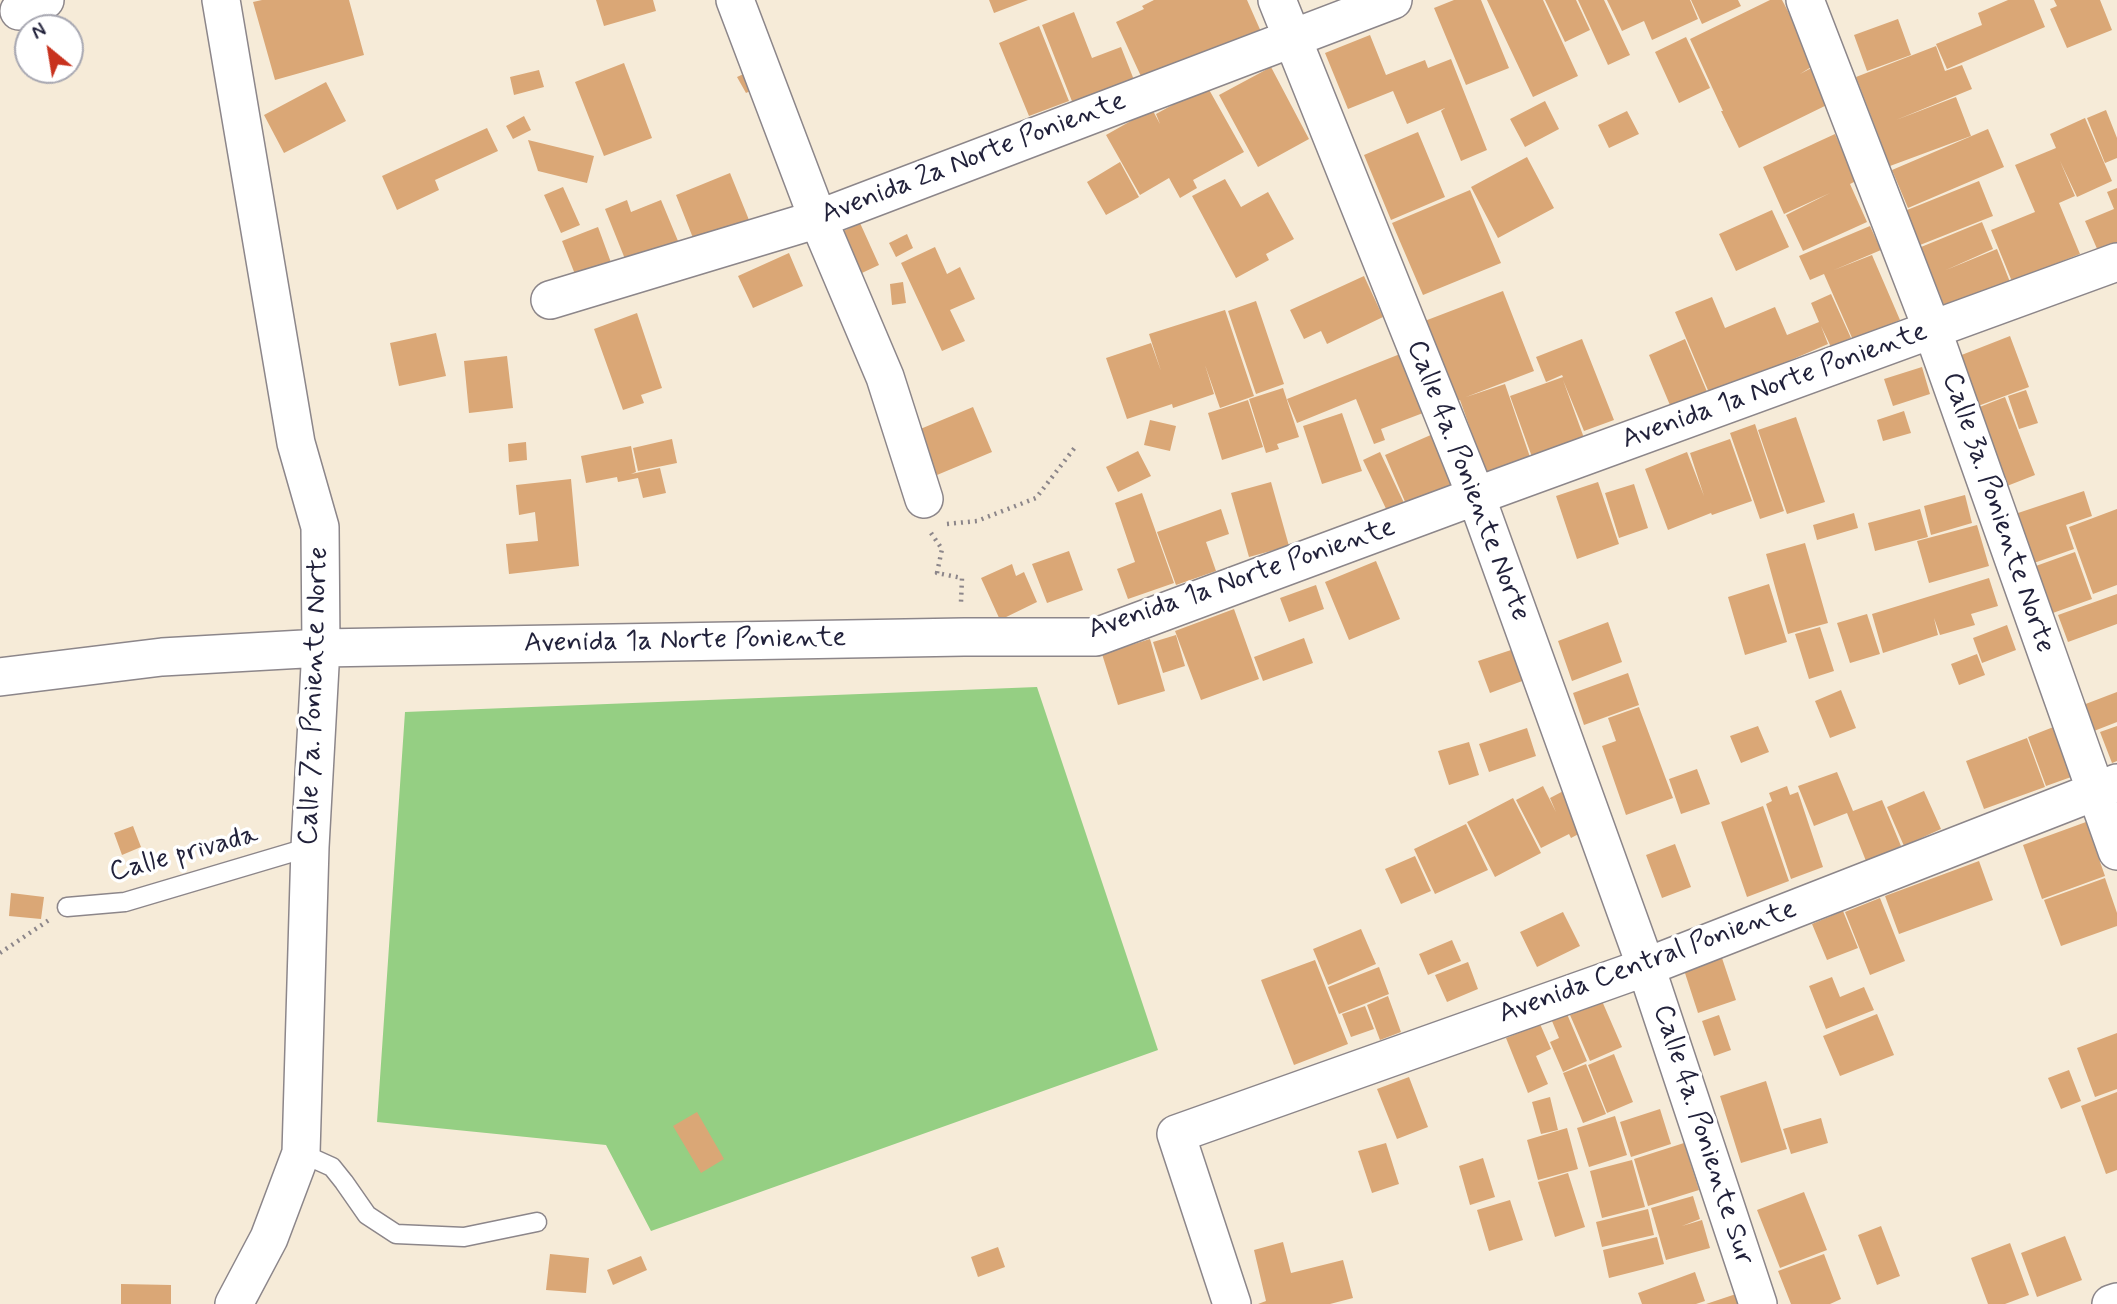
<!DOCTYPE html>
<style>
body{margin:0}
#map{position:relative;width:2117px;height:1304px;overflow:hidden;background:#f6ebd8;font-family:Mynerve,sans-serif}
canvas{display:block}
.north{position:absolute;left:14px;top:14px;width:70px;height:70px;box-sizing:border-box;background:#fff;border:2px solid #a7a7b1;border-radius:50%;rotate:330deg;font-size:19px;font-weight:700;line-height:28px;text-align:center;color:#22223b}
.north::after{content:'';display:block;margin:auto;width:24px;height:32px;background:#c8321e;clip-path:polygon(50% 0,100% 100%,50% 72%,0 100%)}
</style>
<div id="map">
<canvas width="2117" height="1304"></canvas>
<div class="north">N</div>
</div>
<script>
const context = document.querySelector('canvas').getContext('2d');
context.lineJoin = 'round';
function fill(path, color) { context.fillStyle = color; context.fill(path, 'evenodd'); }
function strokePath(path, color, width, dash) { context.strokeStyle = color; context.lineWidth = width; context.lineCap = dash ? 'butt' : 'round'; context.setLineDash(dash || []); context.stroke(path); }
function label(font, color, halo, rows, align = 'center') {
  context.font = font + ' Mynerve,sans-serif'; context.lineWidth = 7; context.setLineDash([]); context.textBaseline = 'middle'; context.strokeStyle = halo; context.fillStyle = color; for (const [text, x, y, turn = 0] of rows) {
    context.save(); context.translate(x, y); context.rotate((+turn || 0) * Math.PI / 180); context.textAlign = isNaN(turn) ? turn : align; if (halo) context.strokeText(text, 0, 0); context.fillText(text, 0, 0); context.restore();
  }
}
const green = new Path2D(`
 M1037,687L1158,1050L651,1231L606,1145L377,1122L405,712Z`);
const building = new Path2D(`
 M262,0H349L364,55L275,80L253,2Z
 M596,0H653L656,11L604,26Z
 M989,0H1028L994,13Z
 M1154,0H1247L1262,34L1145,85L1116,22L1144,9L1142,6Z
 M1454,0H1481L1509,68L1466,85L1434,8Z
 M1487,0H1543L1578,76L1533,97Z
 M1545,0H1576L1590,30L1565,42Z
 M1578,0H1604L1630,55L1608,65Z
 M1607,0H1690L1698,19L1652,40L1644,21L1622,31Z
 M1691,0H1738L1741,6L1702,24Z
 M1770,0H1782L1816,64L1800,74L1817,65L1835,101L1739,148L1721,111H1723L1690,39Z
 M2008,0H2034L2045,27L1947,69L1936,44L1982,25L1978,13Z
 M2054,0H2100L2112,30L2067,48L2050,9L2057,6Z
 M1074,12L1092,58L1121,47L1136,85L1075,109L1042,25Z
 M1898,19L1911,55L1867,71L1854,35Z
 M1039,26L1069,101L1029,116L999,43Z
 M1370,35L1386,75L1425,60L1428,68L1451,59L1487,150L1461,161L1441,111L1445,108L1407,124L1393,91L1348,109L1325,53Z
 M1686,37L1710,88L1679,103L1655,52Z
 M1936,46L1945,71L1962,65L1972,89L1896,120L1956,97L1971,136L1890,166L1856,77Z
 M624,63L652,138L604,156L575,82Z
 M1271,67L1309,139L1258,167L1219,95Z
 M539,70L544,87L514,95L510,77Z
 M750,71L759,87L746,93L737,77Z
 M326,82L346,121L284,153L264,115Z
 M1207,86L1244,152L1193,180L1197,188L1180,198L1169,178L1140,195L1106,135L1152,109L1160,124L1156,114Z
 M1545,101L1559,129L1525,147L1510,119Z
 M2106,110L2117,138V158L2105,163L2087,118Z
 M1627,111L1639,134L1609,148L1598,125Z
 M524,116L531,130L513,139L506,126Z
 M2085,118L2112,181L2077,197L2060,161L2075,196L2059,203L2080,254L2055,264L2056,266L2013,284L1991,230L2035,212L2015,165L2056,148L2050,134Z
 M487,128L498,151L435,180L439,190L397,210L382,176Z
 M1988,129L2004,167L1908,208L1892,170Z
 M1418,132L1445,197L1391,220L1364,155Z
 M1835,134L1856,181L1850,184L1867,222L1803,251L1786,215L1830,193L1784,214L1763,167Z
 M528,140L594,156L587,183L538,171Z
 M1527,157L1554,208L1498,238L1471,187Z
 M1120,162L1139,197L1106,215L1087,182Z
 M730,173L749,220L695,243L676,195Z
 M1225,179L1241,207L1268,192L1294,239L1266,254L1269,260L1236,278L1192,196Z
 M1979,181L1993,216L1920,245L1907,210Z
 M563,187L580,225L561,233L544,195Z
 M2117,188V242L2098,251L2085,221L2114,209L2107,192Z
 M1470,190L1501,263L1423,295L1392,223Z
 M627,200L631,212L661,200L678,241L649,252L648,250L625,259L605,209Z
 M1772,210L1789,247L1736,271L1719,234Z
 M1982,222L1993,249L1946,270L1997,249L2010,282L1945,308L1921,247Z
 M860,223L879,265L849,279L829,238Z
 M1870,226L1881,250L1834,270L1872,255L1900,320L1853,340L1824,274L1810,280L1799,256Z
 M598,227L613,268L578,282L562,241Z
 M907,234L913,248L896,257L889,243Z
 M935,247L947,274L960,267L975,299L950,310L965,341L942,351L901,263Z
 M789,253L803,286L753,308L738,276Z
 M1364,276L1383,317L1327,344L1321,331L1304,339L1290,310Z
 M903,282L906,303L892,305L890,284Z
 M1503,291L1534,371L1466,397L1505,384L1531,460L1487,476L1460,400L1453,402L1422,322Z
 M1831,294L1851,338L1831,347L1821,326L1828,344L1710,395L1675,312L1712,297L1725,328L1775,307L1787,335L1819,322L1811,303Z
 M1256,301L1284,384L1256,394L1228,311Z
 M1225,310L1254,396L1220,408L1205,365L1214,394L1173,408L1172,404L1127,419L1106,358L1151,343L1161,371L1149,334Z
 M637,313L662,388L641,395L644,403L623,410L594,329Z
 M436,333L446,376L399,386L390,343Z
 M2010,336L2029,387L1978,406L1959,356Z
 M1582,339L1614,420L1584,431L1563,380L1584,438L1532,457L1510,396L1563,377L1562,375L1546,382L1536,357Z
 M1685,339L1708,394L1672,410L1649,355Z
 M1400,354L1423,413L1381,429L1385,440L1374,444L1356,399L1297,423L1287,399Z
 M507,356L513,408L469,413L464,361Z
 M1922,367L1930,394L1893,406L1884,379Z
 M1283,388L1299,437L1277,444L1279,449L1266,453L1249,399Z
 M2026,390L2038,423L2019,429L2008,396Z
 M2005,397L2035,475L2007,486L1977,408Z
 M1248,400L1263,447L1222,460L1208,413Z
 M973,407L992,452L937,475L918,430Z
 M1904,411L1911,433L1883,441L1877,420Z
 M1342,413L1362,471L1322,484L1303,426Z
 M1796,417L1825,502L1787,514L1758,430Z
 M1150,420L1176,426L1170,451L1144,445Z
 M1755,424L1784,511L1760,519L1730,433Z
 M1433,434L1457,491L1409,511L1385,455Z
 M672,439L677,463L638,471L633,448Z
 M1730,439L1752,501L1712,515L1711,513L1668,530L1645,469L1687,452L1704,496L1690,453Z
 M526,442L527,460L509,462L508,444Z
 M631,446L636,472L631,474L660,468L666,493L643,498L638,478L618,482L617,477L586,483L581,456Z
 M1138,451L1151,476L1118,492L1106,467Z
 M1380,452L1405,505L1388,513L1363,460Z
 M571,479L579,566L509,574L506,544L538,541L535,512L519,515L516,485Z
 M1271,482L1289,546L1249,557L1231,493Z
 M1598,482L1619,544L1577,559L1556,496Z
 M1634,484L1648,528L1619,538L1605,493Z
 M2084,491L2092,516L2066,525L2074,549L2031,564L2015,514Z
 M1142,493L1174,583L1128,599L1117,569L1135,562L1115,503Z
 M1965,495L1972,523L1931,535L1924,506Z
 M1221,509L1229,534L1206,542L1216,571L1176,585L1157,532Z
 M1920,509L1928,537L1875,551L1868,523Z
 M2117,509V585L2093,594L2069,527Z
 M1854,513L1858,528L1817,540L1813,525Z
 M1977,525L1989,566L1929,583L1917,541Z
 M1805,543L1828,623L1788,634L1766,554Z
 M1069,551L1083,590L1047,603L1032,564Z
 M2075,552L2092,599L2050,614L2033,567Z
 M1376,561L1400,619L1349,640L1325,582Z
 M1012,564L1016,576L1024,572L1037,602L1000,620L981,578Z
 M1989,578L1998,606L1971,614L1975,625L1940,635L1934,618L1938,635L1883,653L1872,614Z
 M1769,584L1787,642L1745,655L1728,597Z
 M1316,585L1324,609L1289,622L1280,598Z
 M2117,594V624L2068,642L2058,615Z
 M1234,609L1259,679L1201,700L1175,631Z
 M1867,614L1880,654L1850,663L1837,623Z
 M1608,622L1622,662L1572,681L1558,641Z
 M2007,625L2016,650L1982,663L1973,638Z
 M1820,627L1834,671L1809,679L1795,634Z
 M1176,635L1185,666L1163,673L1153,642Z
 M1304,638L1313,663L1263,681L1254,657Z
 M1150,639L1165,691L1118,705L1102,654Z
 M1514,649L1525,680L1490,693L1478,661Z
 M1977,654L1985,675L1959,685L1951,664Z
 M1628,673L1639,705L1584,725L1573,693Z
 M1841,690L1856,728L1830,738L1815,701Z
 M2117,692V722L2094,731L2083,705Z
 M1639,707L1673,798L1626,815L1602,746L1616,741L1608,718Z
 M1758,726L1769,752L1741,763L1730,736Z
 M2056,726L2074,776L2046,786L2028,737Z
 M2117,726V761L2112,763L2100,732Z
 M1527,728L1536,756L1489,772L1479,744Z
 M2027,738L2045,787L1984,809L1966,761Z
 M1469,742L1479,775L1449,785L1438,751Z
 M1697,769L1710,804L1681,814L1669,779Z
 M1837,772L1853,811L1882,800L1901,846L1866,861L1847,813L1814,826L1798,786Z
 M1543,786L1556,812L1550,798L1571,787L1592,827L1571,838L1569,834L1541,848L1516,800Z
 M1787,786L1790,795L1798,792L1823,867L1791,879L1766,804L1772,801L1769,793Z
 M1924,791L1941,829L1904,846L1887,807Z
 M1513,798L1541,853L1495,877L1467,822Z
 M1763,806L1789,881L1747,897L1721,822Z
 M2086,822L2105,876L2042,899L2023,845Z
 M1466,824L1488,870L1435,894L1414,849Z
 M133,826L141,847L122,855L114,833Z
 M1675,844L1691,887L1662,898L1646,855Z
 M1415,856L1431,891L1401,904L1385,869Z
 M1979,861L1993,900L1899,934L1885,896Z
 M2105,878L2117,913V926L2061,946L2044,900Z
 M11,893L44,897L41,919L9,916Z
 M1880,898L1905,961L1870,975L1845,912Z
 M1843,911L1858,948L1827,960L1812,924Z
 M1563,912L1580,946L1537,967L1520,932Z
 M1361,929L1376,964L1328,985L1313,949Z
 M1452,940L1461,961L1428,975L1419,954Z
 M1722,958L1736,1000L1698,1013L1684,970Z
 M1315,960L1348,1044L1294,1065L1261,980Z
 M1468,962L1478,989L1447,1002L1435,975Z
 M1379,967L1389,994L1339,1014L1328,987Z
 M1832,977L1840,997L1864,987L1874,1010L1826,1029L1809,986Z
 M1388,996L1401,1032L1380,1040L1367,1005Z
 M1602,1001L1622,1047L1590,1061L1570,1015Z
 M1365,1006L1374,1029L1351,1037L1342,1014Z
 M1567,1014L1587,1061L1563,1072L1550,1042L1559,1038L1552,1021Z
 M1877,1014L1894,1055L1840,1076L1823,1036Z
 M1719,1015L1731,1050L1714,1056L1702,1021Z
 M1540,1024L1551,1049L1536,1056L1548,1084L1528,1093L1506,1038Z
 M2117,1033V1089L2095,1097L2077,1048Z
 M1614,1054L1633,1102L1607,1113L1588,1065Z
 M1586,1064L1606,1114L1583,1123L1563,1073Z
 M2069,1070L2081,1101L2061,1109L2048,1078Z
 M1409,1077L1428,1127L1397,1139L1377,1089Z
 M1766,1081L1787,1149L1741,1163L1720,1096Z
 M2117,1092V1170L2106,1174L2081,1106Z
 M1550,1097L1558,1130L1541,1134L1532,1102Z
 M1660,1109L1671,1144L1631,1157L1620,1122Z
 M697,1112L724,1159L701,1173L673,1126Z
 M1615,1116L1627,1155L1589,1167L1577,1128Z
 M1821,1118L1828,1143L1791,1154L1783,1129Z
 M1567,1128L1578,1169L1538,1180L1527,1140Z
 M1386,1143L1399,1184L1372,1193L1358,1151Z
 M1684,1143L1699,1190L1648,1206L1634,1159Z
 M1483,1158L1495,1197L1470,1205L1459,1166Z
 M1632,1160L1645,1207L1602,1218L1590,1171Z
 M1568,1173L1585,1227L1555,1237L1538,1182Z
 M1804,1192L1827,1250L1780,1268L1757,1210Z
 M1693,1196L1700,1219L1682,1226L1702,1220L1710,1248L1666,1260L1651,1208Z
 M1510,1200L1523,1240L1489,1251L1477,1210Z
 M1648,1209L1654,1235L1602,1247L1596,1222Z
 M1881,1226L1900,1276L1877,1285L1858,1235Z
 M2065,1236L2082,1280L2037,1297L2021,1253Z
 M1657,1237L1664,1264L1609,1278L1603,1250Z
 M1283,1242L1291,1273L1343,1260L1353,1298L1330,1304H1258L1266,1301L1254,1250Z
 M2010,1243L2029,1295L2005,1304H1988L1971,1258Z
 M998,1247L1005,1267L978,1277L971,1257Z
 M550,1254L589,1258L586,1293L546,1290Z
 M1824,1254L1841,1299L1830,1304H1791L1778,1271Z
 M641,1256L647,1270L613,1285L607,1270Z
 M1695,1272L1705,1301L1696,1304H1642L1638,1293Z
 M121,1284L171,1285V1304H121Z
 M1736,1294L1739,1304H1706Z`);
const path = new Path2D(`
 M947,524L977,521L1036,498L1076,446
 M931,533L942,549L937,573L962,578L961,602
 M0,953L49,920`);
const lane = new Path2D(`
 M67,907L125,902L310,847
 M301,1153L332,1167L344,1182L367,1215L396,1234L464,1237L537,1222`);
const street = new Path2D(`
 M221,0L296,443L320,527L321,648L310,847L301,1153L269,1238L234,1304
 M735,0L818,219L885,377L924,499
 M1277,0L1476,496L1646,967L1758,1304
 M1805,0L1932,329L2117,851
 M19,11L45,0
 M550,300L818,219L1393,0
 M0,677L162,657L321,648L964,637H1096L1476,496L2117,262
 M1232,1304L1176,1134L1646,967L2117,783
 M2111,1304L2117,1302`);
const streetNames = [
 ["Avenida 2a Norte Poniente",974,159,-21],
 ["Avenida 1a Norte Poniente",1775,387,-20],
 ["Calle 4a. Poniente Norte",1467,481,69],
 ["Calle 3a. Poniente Norte",1997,513,71],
 ["Avenida 1a Norte Poniente",1242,580,-19],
 ["Avenida 1a Norte Poniente",685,642,-1],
 ["Calle 7a. Poniente Norte",315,696,-88],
 ["Calle privada",184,855,-15],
 ["Avenida Central Poniente",1648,963,-20],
 ["Calle 4a. Poniente Sur",1702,1135,72]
];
fill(green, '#95cf83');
fill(building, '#daa776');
strokePath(lane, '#8c868a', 21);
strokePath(street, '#8c868a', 40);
strokePath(path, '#8c868a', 4.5, [2, 5]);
strokePath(lane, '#fff', 18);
strokePath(street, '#fff', 37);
label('28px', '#22223b', '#fff', streetNames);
</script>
